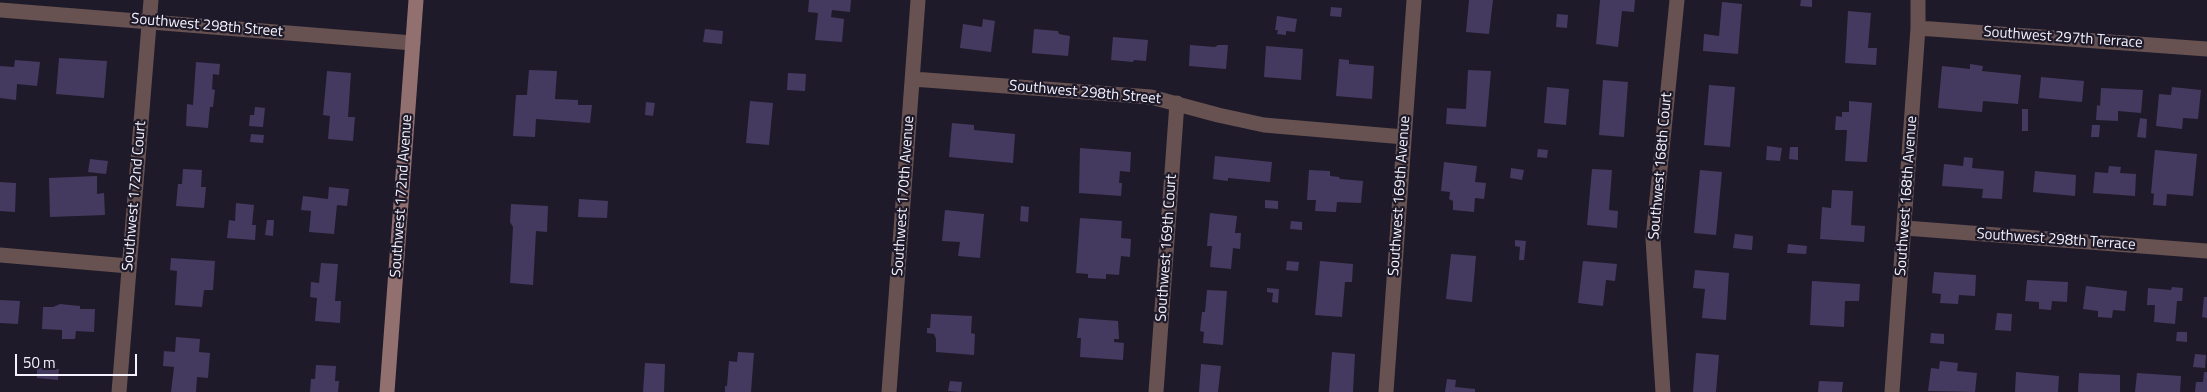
<!DOCTYPE html>
<style>
body{margin:0}
#map{position:relative;width:2207px;height:392px;overflow:hidden;background:#1e1a2a;font-family:"Titillium Web",sans-serif}
canvas{display:block}
.scale{position:absolute;left:15px;top:354px;width:122px;height:22px;box-sizing:border-box;border:2px solid #f4f2fd;border-top:0;padding-left:6px;font-size:15px;line-height:18px;white-space:nowrap;color:#f4f2fd;-webkit-text-stroke:4px #1e1a2a;paint-order:stroke}
</style>
<div id="map">
<canvas width="2207" height="392"></canvas>
<div class="scale">50 m</div>
</div>
<script>
const context = document.querySelector('canvas').getContext('2d');
context.lineJoin = 'round';
function fill(path, color) { context.fillStyle = color; context.fill(path, 'evenodd'); }
function strokePath(path, color, width, dash) { context.strokeStyle = color; context.lineWidth = width; context.lineCap = dash ? 'butt' : 'round'; context.setLineDash(dash || []); context.stroke(path); }
function label(font, color, halo, rows, align = 'center') {
  context.font = font + ' "Titillium Web",sans-serif'; context.lineWidth = 4.5; context.setLineDash([]); context.textBaseline = 'middle'; context.strokeStyle = halo; context.fillStyle = color; for (const [text, x, y, turn = 0] of rows) {
    context.save(); context.translate(x, y); context.rotate((+turn || 0) * Math.PI / 180); context.textAlign = isNaN(turn) ? turn : align; if (halo) context.strokeText(text, 0, 0); context.fillText(text, 0, 0); context.restore();
  }
}
const building = new Path2D(`
 M809,0H851L850,12L832,10L831,17L844,19L842,42L815,40L818,13L808,12Z
 M1469,0H1493L1489,34L1466,32Z
 M1600,0H1635L1634,12L1622,11L1618,47L1596,44Z
 M1801,0H1812V7L1800,6Z
 M1722,2L1742,4L1738,54L1703,51L1704,34L1719,36Z
 M1331,7L1342,8L1341,17L1330,16Z
 M1848,11L1871,13L1868,48H1877L1876,65L1845,63Z
 M1557,14L1568,15L1567,28L1556,27Z
 M1277,16L1297,19L1295,32L1286,31V35L1277,34L1278,30H1275Z
 M983,19L995,21L991,52L960,48L963,24L982,27Z
 M705,29L723,31L722,44L703,42Z
 M1034,29L1058,31L1059,34L1070,36L1068,56L1032,53Z
 M1113,37L1148,40L1146,61L1134,60L1133,62L1111,60Z
 M1190,45L1215,47L1218,45H1228L1226,69L1189,66Z
 M1266,46L1303,49L1301,80L1264,77Z
 M59,58L107,61L104,98L56,94Z
 M1339,59L1349,60V64L1374,66L1372,99L1336,96Z
 M15,60L40,62L37,86L17,84L16,100L0,98V66L14,67Z
 M196,62L220,64L219,75L213,74L212,89L215,90L213,107H210L208,128L186,126L187,104L193,105Z
 M1970,64L1983,66L1982,71L2021,75L2018,104L1983,101L1982,112L1938,108L1942,66L1970,69Z
 M529,70L557,71L555,99L578,100V105H592L590,123L536,119L535,137L513,136L516,95H527Z
 M1468,70L1491,71L1486,127L1446,124L1447,108L1466,109Z
 M327,71L351,73L348,117H355L353,141L328,139L330,116L323,115Z
 M788,73L806,74L805,91L787,90Z
 M2041,77L2084,81L2082,102L2039,98Z
 M1603,80L1628,82L1624,137L1599,135Z
 M1709,85L1735,87L1730,147L1704,145Z
 M1547,87L1569,89L1566,125L1544,123Z
 M2172,87L2201,90L2198,119L2183,118L2182,129L2156,126L2159,94L2171,95Z
 M2101,88L2143,90L2141,113L2118,111V121L2096,120L2097,105L2100,106Z
 M750,101L773,103L769,145L746,143Z
 M1849,101L1872,103L1867,162L1845,161L1847,130H1835L1836,116L1842,117V112H1849Z
 M646,102L655,103L653,116L645,115Z
 M255,107L265,108L263,127L249,126L250,115H254Z
 M2022,109H2028V131H2022Z
 M2140,118L2147,119L2146,138L2137,137Z
 M952,123L974,125V130L1015,134L1013,163L949,157Z
 M2092,125H2100L2099,137H2091Z
 M251,134L264,135L263,143L250,142Z
 M1767,146L1782,148L1780,161L1766,160Z
 M1790,147H1798V160L1789,159Z
 M1080,148L1131,152L1130,172L1120,171L1119,183H1122L1121,196L1079,193Z
 M1538,149L1548,150L1547,158L1537,157Z
 M2155,150L2197,154L2193,196L2167,194L2166,206L2153,205L2154,194L2151,193Z
 M1215,156L1272,162L1270,182L1228,178V181L1213,179Z
 M1964,157L1973,158L1972,168L2004,171L2002,199L1982,198L1983,189L1942,186L1944,164L1963,166Z
 M90,159L108,161L106,174L88,172Z
 M1444,162L1477,166L1475,182L1486,183L1484,199L1475,198L1474,212L1453,210V201L1449,199L1450,192L1441,191Z
 M2109,166L2121,167L2120,173L2136,174L2135,196L2093,193L2095,172L2108,173Z
 M1511,168L1524,170L1522,180L1510,178Z
 M183,169L202,170L201,187H206L204,208L176,206L178,184H182Z
 M1592,169L1612,170L1609,210L1618,211L1617,228L1587,225Z
 M1309,170L1330,171V176L1339,177L1340,179L1363,181L1361,203L1337,202L1336,212L1315,211L1316,200H1307Z
 M1700,170L1722,172L1716,235L1694,233Z
 M2035,171L2076,175L2075,196L2033,192Z
 M97,176V194L104,193L105,215L50,217L49,178Z
 M0,182L16,183L15,212L0,211Z
 M329,187L349,189L347,206L337,205L334,234L309,232L311,211L301,210L303,196L328,199Z
 M1832,190L1853,191L1851,225L1865,226L1864,242L1820,239L1822,207L1831,208Z
 M579,199L608,201L607,218L578,217Z
 M1265,200L1278,201V209L1265,208Z
 M236,203L254,205L252,225H256L255,240L227,238L229,220L235,221Z
 M511,204L548,206L547,232L536,231L533,285L510,283L513,227L510,222Z
 M1021,206L1029,207L1028,222L1020,221Z
 M945,210L984,214L980,258L958,256L960,242L942,241Z
 M1210,213L1237,216L1235,233H1241L1240,249L1233,248L1231,269L1210,267L1212,246H1207Z
 M1080,218L1122,221L1121,238L1131,239L1130,257L1121,256L1119,275L1106,274V279L1088,278V274L1076,273Z
 M267,220H274L273,236L265,235Z
 M1291,221L1302,222V230L1290,229Z
 M1735,234L1753,236L1752,250L1733,248Z
 M1515,240L1526,241L1524,260H1519L1520,247L1515,246Z
 M1788,244L1807,246L1806,254L1787,253Z
 M1451,254L1476,256L1472,302L1446,299Z
 M171,258L215,261L213,290H204L202,307L175,305L177,271L170,270Z
 M1287,261L1299,262L1298,271L1286,270Z
 M1320,261L1353,264L1352,282H1345L1342,317L1315,315Z
 M1583,261L1617,264L1615,281L1606,280L1603,306L1578,303Z
 M321,263L338,264L335,301H341L340,323L315,321L317,298L310,297L311,282L319,283Z
 M1695,270L1729,273L1726,320L1702,318L1705,289L1693,288Z
 M1934,272L1976,275L1975,296L1959,295L1958,304L1940,303L1941,294L1932,293Z
 M2027,280L2068,282L2067,302L2052,301L2051,310L2039,309V302L2025,301Z
 M1812,281L1860,284L1859,301H1845L1844,327L1810,325Z
 M2086,286L2127,291L2125,311L2113,310L2112,318L2098,317V311L2083,309Z
 M2172,287L2183,288L2182,301H2177L2175,324L2154,322L2155,305H2147L2148,288L2171,290Z
 M1267,288L1279,289L1278,303L1272,302L1273,293L1267,292Z
 M1207,290L1227,291L1223,345L1203,343L1204,332L1200,331L1202,312H1205Z
 M2204,297H2207V318L2202,317Z
 M0,300L20,301L18,324L0,323Z
 M60,304L80,306V309H95L94,332L76,331L75,339H62V330L42,329L43,307H53Z
 M1997,313L2012,314L2011,331L1995,330Z
 M931,314L972,316L971,333L975,334L974,355L936,352V339L934,334L927,333V328H930Z
 M1079,318L1118,321L1119,339H1114V342L1124,343L1123,360L1080,357L1081,338H1077Z
 M2177,332H2187V342L2176,341Z
 M1931,333L1944,334V344L1930,343Z
 M176,337L200,339L199,352L210,353L208,378L197,377L196,392H171L174,367L163,366L164,351L175,352Z
 M738,352L754,353L751,392H725V386H727L729,361L737,362Z
 M1332,352L1355,354L1353,392H1329Z
 M1696,353L1719,355L1716,392H1693Z
 M2195,354L2206,355L2205,368L2193,367Z
 M1940,361L1958,363L1957,371L1977,373L1975,392L1928,391L1931,368L1939,369Z
 M645,363L665,364L664,392H643Z
 M1201,364L1221,366L1218,392H1199Z
 M316,365L336,366L335,381H339L338,392H310L311,379H315Z
 M37,368L59,369L58,380L37,378Z
 M2016,372L2059,376L2058,392H2015Z
 M2204,372H2207V392H2195L2196,382H2203Z
 M2079,373L2120,375V392H2078Z
 M2137,373L2181,376L2180,392H2135Z
 M1447,379L1456,380L1455,387L1475,389V392H1445Z
 M950,381L962,382L961,392L948,391Z
 M1819,381L1843,382L1842,392H1818Z`);
const street = new Path2D(`
 M0,10L413,43
 M1918,28L2207,49
 M913,79L1151,97L1218,115L1264,125L1404,137
 M1905,228L2207,251
 M0,255L129,266
 M119,392L151,0
 M889,392L918,0
 M1156,392L1177,103
 M1386,392L1414,0
 M1663,392L1653,239L1677,0
 M1892,392L1918,28V0`);
const secondary = new Path2D(`
 M387,392L416,0`);
const streetNames = [
 ["Southwest 298th Street",207,26,5],
 ["Southwest 297th Terrace",2063,38,4],
 ["Southwest 298th Street",1085,93,5],
 ["Southwest 168th Court",1661,166,-85],
 ["Southwest 172nd Court",135,196,-85],
 ["Southwest 172nd Avenue",402,196,-86],
 ["Southwest 170th Avenue",904,196,-86],
 ["Southwest 169th Avenue",1400,196,-86],
 ["Southwest 168th Avenue",1907,196,-86],
 ["Southwest 298th Terrace",2056,240,4],
 ["Southwest 169th Court",1167,248,-86]
];
fill(building, '#443a5f');
strokePath(street, '#675251', 15);
strokePath(secondary, '#92706f', 15);
label('15px', '#f4f2fd', '#1e1a2a', streetNames);
</script>
